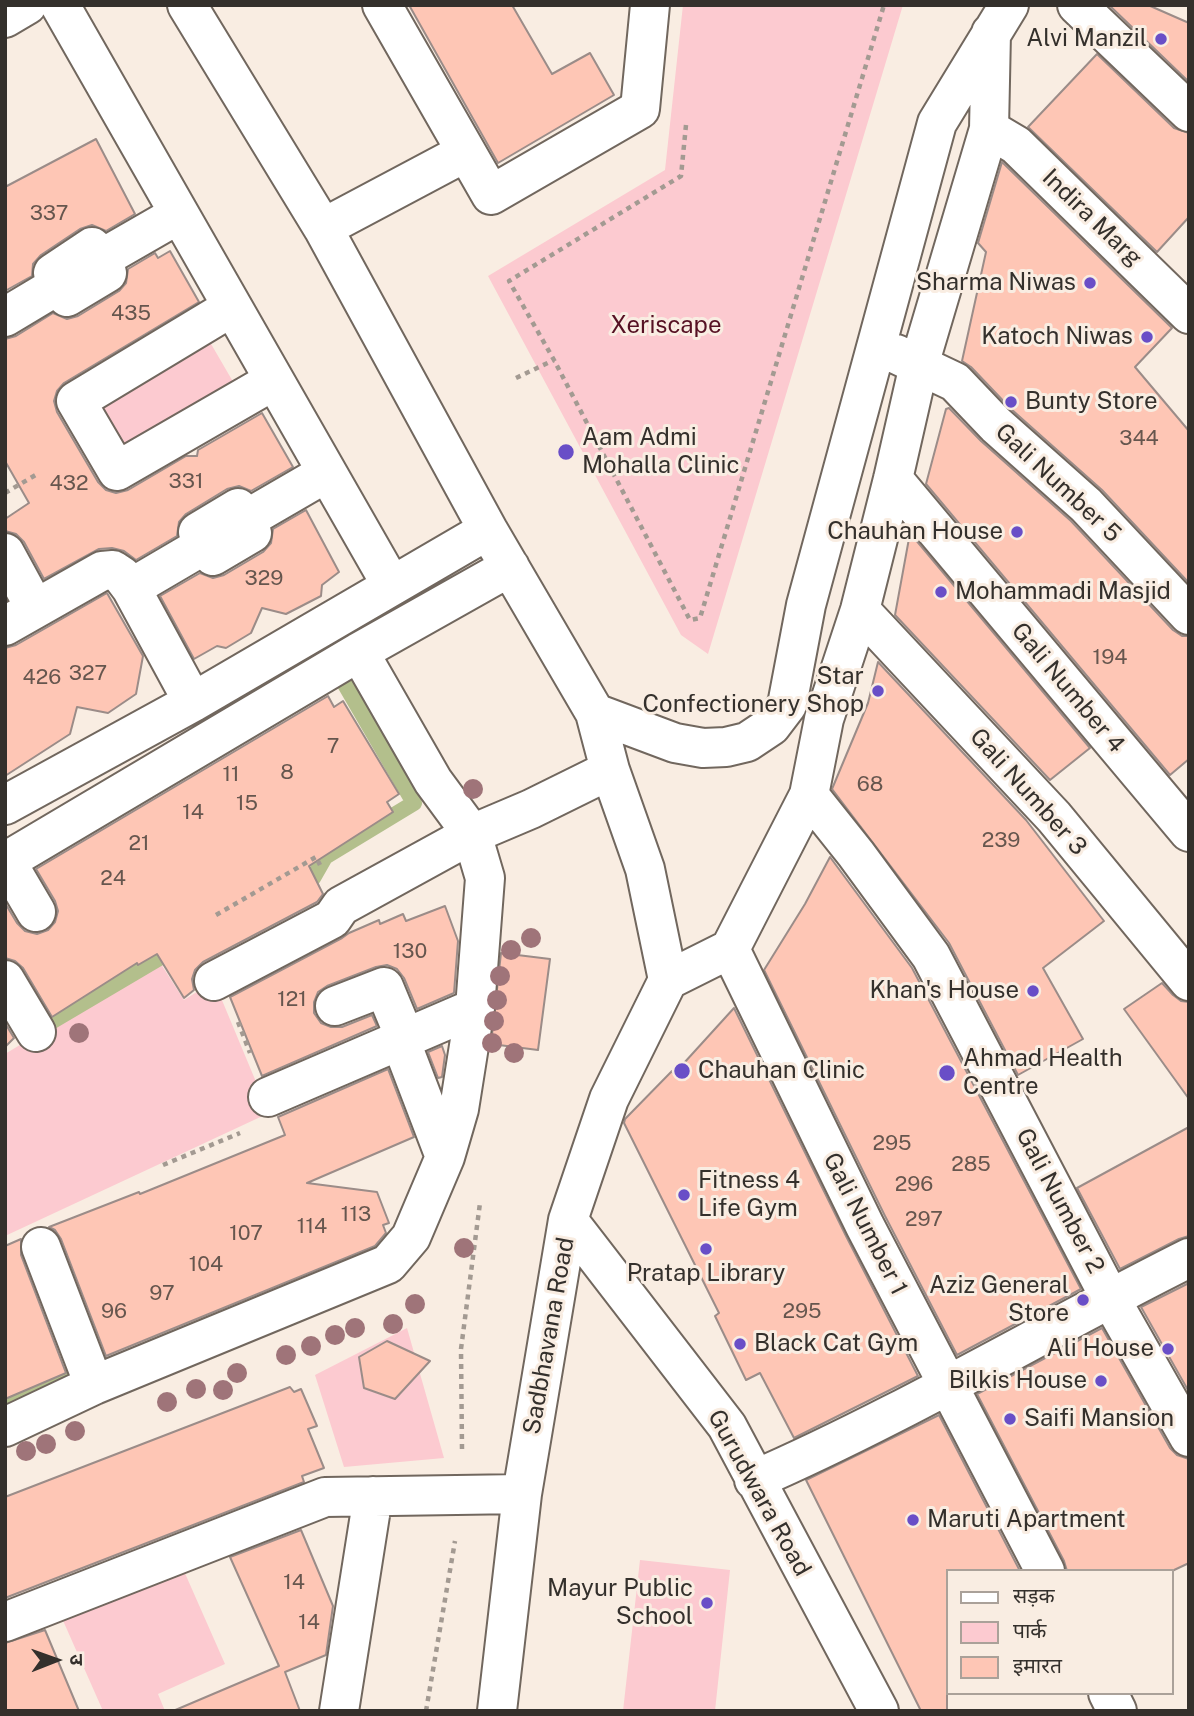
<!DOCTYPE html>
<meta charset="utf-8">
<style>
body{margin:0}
#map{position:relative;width:1194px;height:1716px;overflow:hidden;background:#f9ede2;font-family:"Public Sans","Noto Sans Devanagari",sans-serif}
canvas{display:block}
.frame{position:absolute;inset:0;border:7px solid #34302c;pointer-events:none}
.legend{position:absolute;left:946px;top:1569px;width:228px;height:126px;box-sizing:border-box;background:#f9ede2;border:2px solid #aaa199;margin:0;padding:9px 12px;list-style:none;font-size:21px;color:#34302c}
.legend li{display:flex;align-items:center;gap:14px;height:35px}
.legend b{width:35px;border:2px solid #aaa199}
.north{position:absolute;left:21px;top:1625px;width:70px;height:70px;-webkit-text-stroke:5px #f9ede2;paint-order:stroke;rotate:89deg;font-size:19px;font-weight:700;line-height:28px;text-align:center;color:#34302c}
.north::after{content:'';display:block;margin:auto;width:24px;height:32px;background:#34302c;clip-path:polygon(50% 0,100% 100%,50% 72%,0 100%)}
</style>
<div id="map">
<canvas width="1194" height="1716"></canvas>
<div class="frame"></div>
<ul class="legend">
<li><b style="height:9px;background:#fff"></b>सड़क</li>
<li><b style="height:19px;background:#fccad0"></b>पार्क</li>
<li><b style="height:19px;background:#fec6b5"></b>इमारत</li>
</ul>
<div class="north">उ</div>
</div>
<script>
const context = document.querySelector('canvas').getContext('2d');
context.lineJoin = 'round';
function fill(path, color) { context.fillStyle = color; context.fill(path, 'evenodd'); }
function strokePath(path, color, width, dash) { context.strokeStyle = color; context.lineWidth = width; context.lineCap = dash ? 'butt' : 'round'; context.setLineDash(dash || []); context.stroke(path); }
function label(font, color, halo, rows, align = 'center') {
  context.font = font + ' "Public Sans",sans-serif'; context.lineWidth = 6; context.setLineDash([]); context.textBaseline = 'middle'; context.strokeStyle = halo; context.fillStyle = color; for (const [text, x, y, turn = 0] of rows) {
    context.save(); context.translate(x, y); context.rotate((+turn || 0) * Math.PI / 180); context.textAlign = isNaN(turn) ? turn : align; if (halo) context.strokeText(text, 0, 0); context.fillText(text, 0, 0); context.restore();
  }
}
const green = new Path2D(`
 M683,5H903L708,654L681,635L488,276L665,170Z
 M207,337L239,392L122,459L91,404Z
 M159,961L184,1000L214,981L269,1113L5,1236V1054Z
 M407,1328L444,1458L344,1467L315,1375Z
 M640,1560L730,1570L715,1711H623Z
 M180,1562L225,1664L158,1694L165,1711H103L61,1616Z`);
const stream = new Path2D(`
 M296,887L313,878L325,857L414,803L339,674L330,680
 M49,1023L176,948
 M5,1402L75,1374`);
const building = new Path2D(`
 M409,5H512L552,74L590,53L614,95L498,163Z
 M1109,5H1148L1189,23V82Z
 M1097,54L1174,128L1189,133V217L1157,252L1028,127Z
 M96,139L135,214L106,231L92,225L80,229L41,255L33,264L32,276L5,291V187Z
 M1002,162L1172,328L1135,367L1189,431V583L1102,490L1011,409L971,367L962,361L986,252L978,243Z
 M170,251L199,302L64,383L57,391L54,401L57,412L98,482L106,490L116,493L128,490L186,456H197L198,450L262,413L293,467L251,491L239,486L227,489L186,514L179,522L177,536L136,560L124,551L112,548L99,549L44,579L24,542L16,534L5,531V519L29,503L5,461V339L16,336L53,313L67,319L78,316L119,291L126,283L128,269L155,253L158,258Z
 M949,408L981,441L1071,521L1173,630L1182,636H1189V759L1170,775L926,484L946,409Z
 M306,510L339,572L322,585L321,596L286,614L262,608L251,633L226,648L217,646L194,659L160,596L200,573L213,578L224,575L263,552L271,543L273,529Z
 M910,533L1090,748L1050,780L895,615Z
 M107,593L143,656L136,694L108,713L77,707L70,734L5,776V648L16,645Z
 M878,662L1026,820L1104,921L1043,968L1083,1039L1018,1075L949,943L832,789L868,703Z
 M328,696L334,707L343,701L399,794L387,802L393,812L309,866L323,894L317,902L203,962L195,970L192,979L194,990L184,998L157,954L138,965L137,963L52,1017L23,968L15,961L5,958V903L17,923L25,931L37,934L48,930L55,922L58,911L55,901L36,869Z
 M830,857L912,968L1081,1289L957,1355L885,1216L764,970L805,904Z
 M445,906L458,941L454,993L417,1009L404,978L397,969L387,965L376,967L327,986L318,992L314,1002V1013L321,1023L331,1027H342L372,1015L377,1026L262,1076L230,997L342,938L349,933L379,920L380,924L403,914L406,921Z
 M501,953L550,959L538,1050L491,1044Z
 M1162,983L1173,995L1181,1001L1189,1002V1099L1124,1009Z
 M734,1008L846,1236L918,1376L794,1438L760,1373L746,1380L715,1316L719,1313L624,1123L625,1119L672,1071L674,1074Z
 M5,1023L14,1038L5,1047Z
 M442,1046L445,1055L442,1077L438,1078L428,1052Z
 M388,1069L414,1137L307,1183L377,1192L389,1223L383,1225L386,1233L375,1246L106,1356L61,1239L55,1230L49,1227L139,1192L140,1194L285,1135L278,1117Z
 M1189,1127V1236L1179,1239L1120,1269L1077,1188Z
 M21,1239V1255L66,1373L5,1399V1246Z
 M1189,1283V1392L1141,1307Z
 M1102,1328L1170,1448L1177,1455L1189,1459V1563L1172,1571H1067L1064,1561L977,1394Z
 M387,1341L430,1361L395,1399L364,1388L359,1357Z
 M290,1387L294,1392L301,1389L317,1426L308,1429L324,1468L302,1476L304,1482L5,1598V1497Z
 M939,1415L1020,1571H947V1711H921L806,1480Z
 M301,1530L333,1606L326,1655L285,1672L300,1711H173L279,1666L230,1557Z
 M45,1630L79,1711H5V1643Z`);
const path = new Path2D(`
 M686,125L681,176L509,281L554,360L690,620L700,618L884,5
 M516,378L554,360
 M5,493L39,473
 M216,915L316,857L320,865
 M238,1022L250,1053
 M163,1165L240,1133
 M462,1449L461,1349L480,1203
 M426,1711L455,1541`);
const minor = new Path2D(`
 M60,5L392,586
 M187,5L323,228L488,530L595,713L610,770L645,869L668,980
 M382,5L491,195L640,109L650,5
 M1077,5L1189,112
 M5,18L27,5
 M989,129L1016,145L1189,314
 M323,228L466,152
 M92,247L107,273L67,297L53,273Z
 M99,260L179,214
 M232,307L76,401L117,471L273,381
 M5,317L60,284
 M896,354L955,382L996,425L1086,505L1189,615
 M893,479L1189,832
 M238,508L252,533L213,556L198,532Z
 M245,520L326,473
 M5,553L35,608
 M131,588L206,544
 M860,610L1054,817L1189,981
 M5,626L102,571L113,570L122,576L131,588L193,702
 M595,713L675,743L703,748L726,747L747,742L771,726L787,705L806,605L937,123L1009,5
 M809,795L856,854L931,956L1110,1298L1189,1437
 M5,805L193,702L488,530
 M6,861L36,912
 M5,862L359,652L510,567
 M730,949L865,1226L1045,1571
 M5,980L36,1032
 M668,980L730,949L809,795L824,719L860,610L893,479L919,365L989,129L991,33
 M214,981L332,919L341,906L472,834L531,809L610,770
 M335,1006L384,987L406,1040
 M401,1042L445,1157
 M268,1097L475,1008
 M568,1220L727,1426L879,1711
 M41,1247L94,1385
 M5,1427L94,1385L388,1264L411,1237L445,1157L459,1109L475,1008L485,878L472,834L433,781L359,652
 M754,1480C903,1415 1043,1331 1189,1258
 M5,1622L325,1497L522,1494
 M1108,1693L1117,1711
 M339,1711L373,1496
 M497,1711L522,1494L568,1220L609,1099L668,980`);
const trees = [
 [473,789],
 [531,938],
 [511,950],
 [500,976],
 [497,1000],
 [494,1021],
 [79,1033],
 [492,1043],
 [514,1053],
 [464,1248],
 [415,1304],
 [393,1324],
 [355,1328],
 [335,1335],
 [311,1346],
 [286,1355],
 [237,1373],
 [196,1389],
 [223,1390],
 [167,1402],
 [75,1431],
 [46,1444],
 [26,1451]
];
const markers = [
 [1161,39,7,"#694ec7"],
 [1090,283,7,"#694ec7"],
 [1147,337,7,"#694ec7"],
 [1011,402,7,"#694ec7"],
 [566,452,9,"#694ec7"],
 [1017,532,7,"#694ec7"],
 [941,592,7,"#694ec7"],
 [878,691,7,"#694ec7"],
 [1033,991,7,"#694ec7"],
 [682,1071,9,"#694ec7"],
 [947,1073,9,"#694ec7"],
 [684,1195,7,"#694ec7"],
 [706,1249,7,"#694ec7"],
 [1083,1300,7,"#694ec7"],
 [740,1344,7,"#694ec7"],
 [1168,1349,7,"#694ec7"],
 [1101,1381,7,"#694ec7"],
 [1010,1419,7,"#694ec7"],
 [913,1520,7,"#694ec7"],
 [707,1603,7,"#694ec7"]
];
const numberNames = [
 ["337",49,214],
 ["435",131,314],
 ["344",1139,439],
 ["331",186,482],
 ["432",69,484],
 ["329",264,579],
 ["194",1110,658],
 ["327",88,674],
 ["426",42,678],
 ["7",333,747],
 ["8",287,773],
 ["11",231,775],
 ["68",870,785],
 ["15",247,804],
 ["14",193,813],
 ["239",1001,841],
 ["21",139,844],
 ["24",113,879],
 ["130",410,952],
 ["121",292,1000],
 ["295",892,1144],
 ["285",971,1165],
 ["296",914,1185],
 ["113",356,1215],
 ["297",924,1220],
 ["114",312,1227],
 ["107",246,1234],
 ["104",206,1265],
 ["97",162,1294],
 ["96",114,1312],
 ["295",802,1312],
 ["14",294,1583],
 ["14",309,1623]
];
const poiNames = [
 ["Alvi Manzil",1147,39],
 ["Sharma Niwas",1076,283],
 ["Katoch Niwas",1133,337],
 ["Bunty Store",1025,402,"left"],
 ["Aam Admi",582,438,"left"],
 ["Mohalla Clinic",582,466,"left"],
 ["Chauhan House",1003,532],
 ["Mohammadi Masjid",955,592,"left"],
 ["Star",864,677],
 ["Confectionery Shop",864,705],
 ["Khan's House",1019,991],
 ["Ahmad Health",963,1059,"left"],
 ["Centre",963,1087,"left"],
 ["Chauhan Clinic",698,1071,"left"],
 ["Fitness 4",698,1181,"left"],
 ["Life Gym",698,1209,"left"],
 ["Pratap Library",706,1274,"center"],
 ["Aziz General",1069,1286],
 ["Store",1069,1314],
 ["Black Cat Gym",754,1344,"left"],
 ["Ali House",1154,1349],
 ["Bilkis House",1087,1381],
 ["Saifi Mansion",1024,1419,"left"],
 ["Maruti Apartment",927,1520,"left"],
 ["Mayur Public",693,1589],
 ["School",693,1617]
];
const streetNames = [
 ["Indira Marg",1092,218,44],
 ["Gali Number 5",1058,483,43],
 ["Gali Number 4",1068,688,50],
 ["Gali Number 3",1028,792,48],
 ["Gali Number 2",1060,1201,62],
 ["Gali Number 1",865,1224,63],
 ["Sadbhavana Road",549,1336,-80],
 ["Gurudwara Road",759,1493,61]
];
const parkNames = [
 ["Xeriscape",666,326]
];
fill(green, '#fccad0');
strokePath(stream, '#b3bf8c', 16);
fill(building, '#fec6b5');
strokePath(building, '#9b8c88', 2);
strokePath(minor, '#71675e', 42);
strokePath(path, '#a39a92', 4.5, [5, 5]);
strokePath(minor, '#fff', 38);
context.fillStyle = '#9f7479';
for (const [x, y] of trees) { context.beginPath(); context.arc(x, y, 10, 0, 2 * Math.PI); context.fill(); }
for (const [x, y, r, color] of markers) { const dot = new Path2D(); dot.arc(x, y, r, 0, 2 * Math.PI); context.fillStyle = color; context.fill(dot); strokePath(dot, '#f9ede2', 2.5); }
label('21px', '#66564e', null, numberNames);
label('24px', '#34302c', '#f9ede2', poiNames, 'right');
label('24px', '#34302c', '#f9ede2', streetNames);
label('24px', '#561123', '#f9ede2', parkNames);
</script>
